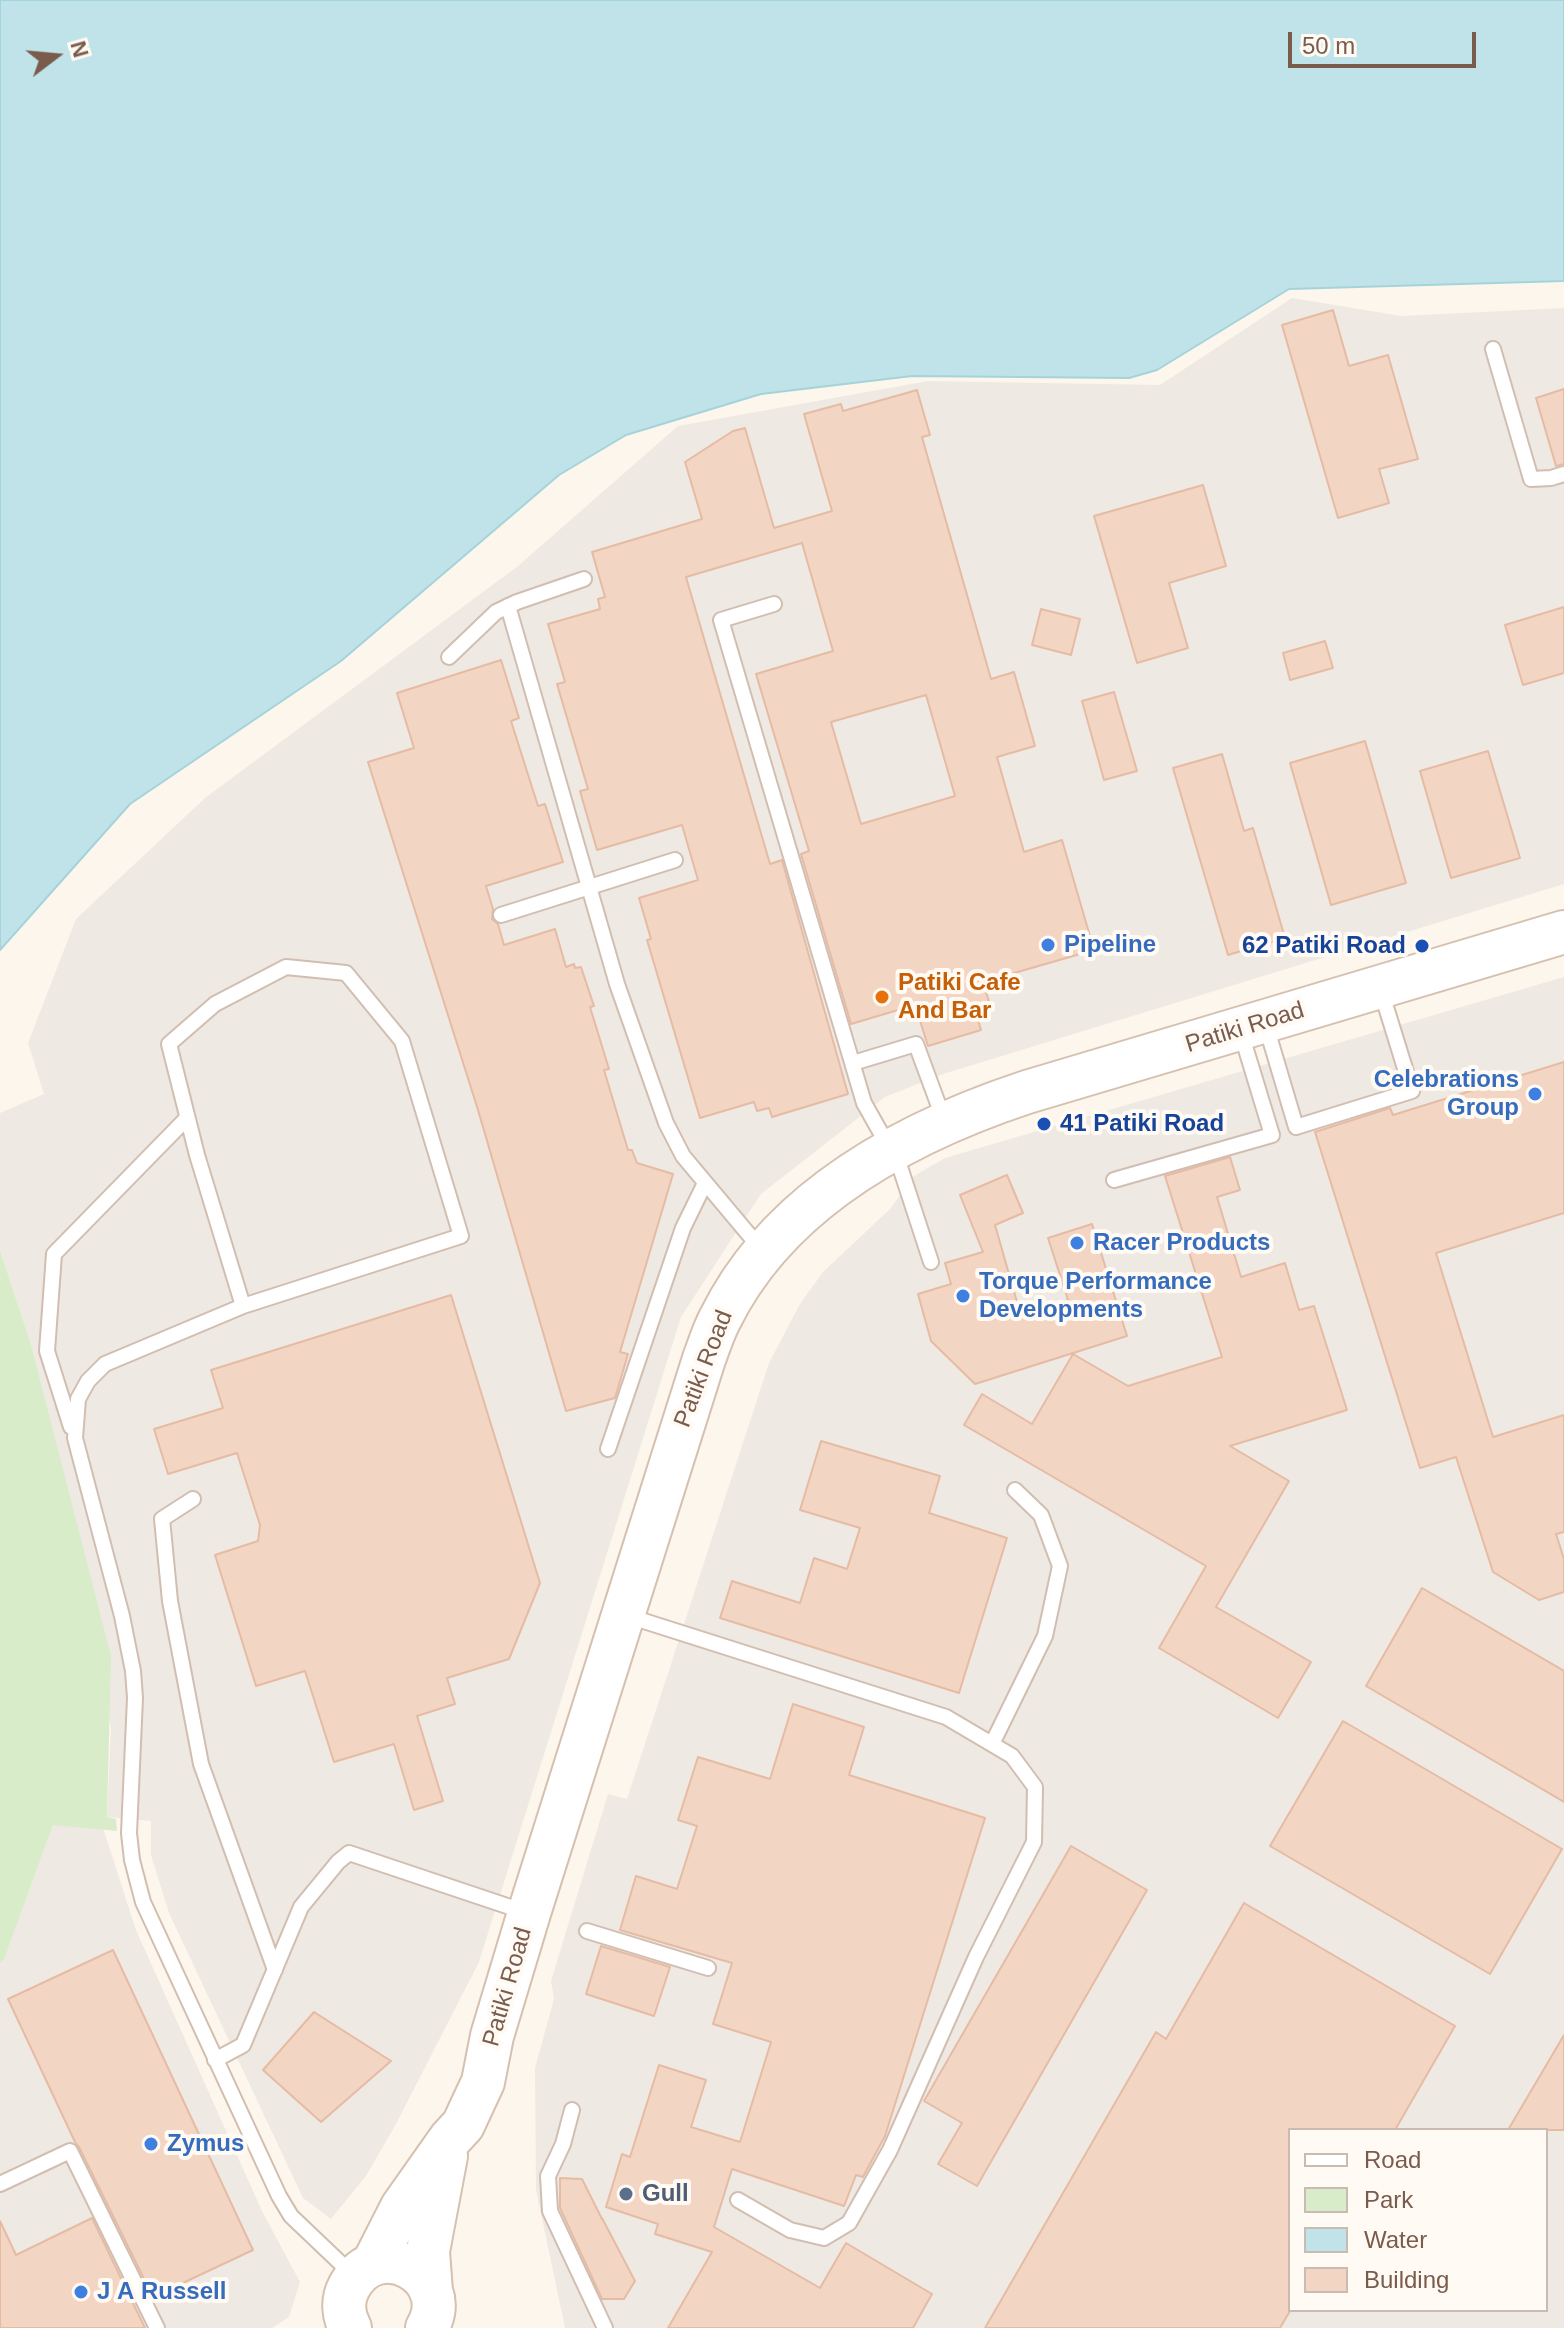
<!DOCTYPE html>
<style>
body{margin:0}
#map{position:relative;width:1564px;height:2328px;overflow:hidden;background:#fdf6ec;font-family:Arial,sans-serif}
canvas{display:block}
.legend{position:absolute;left:1288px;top:2128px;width:260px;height:184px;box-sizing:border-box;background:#fffaf3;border:2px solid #cabbb1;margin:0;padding:10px 14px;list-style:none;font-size:24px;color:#7a5c4d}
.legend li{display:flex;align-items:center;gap:16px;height:40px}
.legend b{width:40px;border:2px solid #cabbb1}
.north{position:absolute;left:16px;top:16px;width:80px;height:80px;-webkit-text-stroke:6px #fffaf3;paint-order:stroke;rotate:74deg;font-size:22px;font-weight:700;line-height:32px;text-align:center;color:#7a5c4d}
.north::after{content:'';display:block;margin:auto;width:28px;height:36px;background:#7a5c4d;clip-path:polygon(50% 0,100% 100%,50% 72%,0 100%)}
.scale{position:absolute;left:1288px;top:32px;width:188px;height:36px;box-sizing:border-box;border:4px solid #7a5c4d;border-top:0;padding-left:10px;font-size:24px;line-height:28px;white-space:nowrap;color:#7a5c4d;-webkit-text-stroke:6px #fffaf3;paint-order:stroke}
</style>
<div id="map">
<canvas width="1564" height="2328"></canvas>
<ul class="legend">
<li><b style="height:10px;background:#fff"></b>Road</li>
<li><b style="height:22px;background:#d8ecc9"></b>Park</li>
<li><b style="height:22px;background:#bfe3e8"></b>Water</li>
<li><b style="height:22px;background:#f3d5c3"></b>Building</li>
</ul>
<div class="north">N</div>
<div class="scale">50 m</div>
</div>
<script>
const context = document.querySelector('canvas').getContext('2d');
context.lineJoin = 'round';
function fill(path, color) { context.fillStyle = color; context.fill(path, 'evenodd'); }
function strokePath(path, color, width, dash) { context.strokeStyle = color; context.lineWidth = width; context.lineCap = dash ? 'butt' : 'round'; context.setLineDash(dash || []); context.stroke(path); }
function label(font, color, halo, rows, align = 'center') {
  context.font = font + ' Arial,sans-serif'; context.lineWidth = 8; context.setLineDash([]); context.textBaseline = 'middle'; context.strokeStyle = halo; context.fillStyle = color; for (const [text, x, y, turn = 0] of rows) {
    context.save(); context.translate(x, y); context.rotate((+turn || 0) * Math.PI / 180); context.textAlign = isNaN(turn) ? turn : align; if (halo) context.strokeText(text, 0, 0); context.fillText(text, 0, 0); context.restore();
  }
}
const industrial = new Path2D(`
 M1292,298L1401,316L1564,308V884L943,1074L885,1097L761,1194L681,1317L479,1962L396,2124L366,2176L331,2219L303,2198L169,1913L151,1855V1821L107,1817L111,1728L30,1341L0,1250V1113L44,1094L28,1043L76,919L205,798L518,566L678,426L928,381L1160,385Z
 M1564,977V2328H565L536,2190L535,2068L554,1999L551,1981L608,1794L627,1799L769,1363L800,1304L823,1272L890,1209L914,1176L945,1158ZM1290,2130H1546V2310H1290Z
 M53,1824L103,1828L136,1930L262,2211L300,2282L289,2317L272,2328H0V1962L4,1960Z`);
const green = new Path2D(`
 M0,1250L30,1341L111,1656L107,1817L116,1819L117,1831L53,1825L4,1960L0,1962Z`);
const water = new Path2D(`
 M0,0H1564V281L1289,289L1157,370L1129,378L912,376L761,394L626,435L559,475L341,661L130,804L0,950Z`);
const building = new Path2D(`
 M1333,310L1349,366L1388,355L1418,459L1379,469L1389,503L1338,518L1282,325Z
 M1564,389V464L1556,466L1536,398Z
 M917,390L930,435L922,437L991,679L1014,672L1035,746L997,757L1024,852L1062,840L1094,950L983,982L990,1005L975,1010L981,1030L928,1046L915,1005L851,1024L801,854L809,851L756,674L833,651L802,543L686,577L770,864L782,860L848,1094L772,1117L769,1108L757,1111L754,1102L700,1118L647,940L651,939L639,898L698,880L682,825L597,850L580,791L588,789L557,684L565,682L548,624L600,609L598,599L605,597L592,552L702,519L685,462L733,431L745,428L774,528L832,511L804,414L841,404L843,411ZM926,695L955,796L861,824L831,722Z
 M1203,485L1226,566L1169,583L1188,648L1137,663L1094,516Z
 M1564,607V673L1523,685L1505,625Z
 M1041,609L1080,619L1071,655L1032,645Z
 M1325,641L1333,668L1290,680L1283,653Z
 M501,660L519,718L511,721L538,806L545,804L563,862L486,886L493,909L492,919L498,924L504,945L555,929L566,967L574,964L575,968L581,967L594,1006L590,1007L609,1069L604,1070L628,1150H632L637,1163L673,1174L620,1352L628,1354L615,1398L566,1411L478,1110L368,762L414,748L397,693Z
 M1114,692L1137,771L1104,780L1082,701Z
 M1365,741L1406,883L1331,905L1290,763Z
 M1488,751L1520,858L1451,878L1420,771Z
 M1222,754L1244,831L1253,828L1285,938L1228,955L1173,768Z
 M1564,1062V1213L1436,1253L1493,1437L1564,1415V1532L1556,1534L1564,1559V1592L1539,1600L1493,1572L1456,1457L1420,1468L1315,1132L1390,1108L1393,1115Z
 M1230,1157L1240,1190L1217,1197L1241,1277L1285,1263L1299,1310L1314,1306L1347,1410L1230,1446L1289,1481L1216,1607L1311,1662L1278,1718L1159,1648L1206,1566L964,1425L982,1394L1032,1424L1073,1354L1128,1386L1222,1357L1165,1176Z
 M1007,1175L1023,1213L995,1225L1021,1316L1068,1300L1048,1238L1092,1224L1127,1336L975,1384L931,1341L918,1294L951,1284L945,1263L983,1252L960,1195Z
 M451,1295L540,1583L509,1659L447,1678L455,1704L417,1716L443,1801L414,1810L394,1744L334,1762L305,1671L256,1686L215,1555L258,1541L260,1525L237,1453L168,1474L154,1429L223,1408L211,1370Z
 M821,1441L940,1476L929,1513L1007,1538L959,1693L720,1618L732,1581L800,1603L814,1558L847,1569L860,1528L800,1510Z
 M1422,1588L1564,1671V1802L1366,1686Z
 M793,1704L864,1727L849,1775L985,1818L885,2136L863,2177L856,2175L844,2206L732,2169L714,2227L820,2288L846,2243L932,2294L913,2328H668L712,2252L655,2234L658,2224L606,2207L622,2154L630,2157L659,2065L706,2080L691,2127L740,2142L771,2042L713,2024L732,1963L620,1930L636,1876L677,1889L697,1826L678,1820L698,1757L770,1779Z
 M1343,1721L1562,1849L1490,1974L1270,1846Z
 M1071,1846L1147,1890L977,2186L938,2164L962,2123L924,2101Z
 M1244,1903L1455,2026L1395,2130H1290V2311L1280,2328H985L1156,2032L1166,2039Z
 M601,1946L670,1967L654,2016L586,1994Z
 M113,1950L253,2250L153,2297L79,2147L75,2142L8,1999Z
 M314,2012L391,2061L321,2122L263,2070Z
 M1564,2035V2130H1508Z
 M560,2178L582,2179L602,2219V2218L635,2281L624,2299H602L560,2208Z
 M92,2218L145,2328H0V2221L16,2255Z`);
const service = new Path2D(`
 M1493,349L1531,479L1551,478L1564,474
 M774,604L721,620L864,1103L900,1167L931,1262
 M508,606L617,984L666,1123L683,1156L761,1249
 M449,657L496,612L517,602L584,579
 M501,915L675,860
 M1266,1026L1296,1127L1412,1091L1381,991
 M853,1063L916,1044L944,1120
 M1114,1180L1272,1135L1241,1033
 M243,1306L197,1155L169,1044L215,1004L286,967L346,973L402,1041L461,1236L243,1306L105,1364L88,1381L78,1399L75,1438L122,1616L133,1671L135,1698L129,1833L132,1860L143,1902L279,2196L291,2216L354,2276
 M71,1427L47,1351L54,1254L187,1118
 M608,1449L683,1228L705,1183
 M193,1499L162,1519L170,1601L201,1764L275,1970
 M628,1616L946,1717L1012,1756L1035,1787L1034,1842L976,1957L890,2150L849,2223L824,2238L790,2230L738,2200
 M992,1744L1045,1636L1060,1566L1041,1515L1015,1490
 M587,1931L708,1968
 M215,2060L243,2045L301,1907L338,1862L349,1853L525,1912
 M572,2110L563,2144L548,2176L550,2211L605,2328
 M0,2184L70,2151L157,2328`);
const secondary = new Path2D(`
 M373,2264L402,2207L450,2139L463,2125L483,2082L492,2036L529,1913L704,1359C709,1346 713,1332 720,1319C779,1199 906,1132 1027,1092L1564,932
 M431,2292L428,2251L446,2156
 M350,2328C343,2315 342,2300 349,2287C378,2232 457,2277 427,2328`);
const markers = [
 [1048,945,8,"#3f7fe0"],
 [1422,946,8,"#1a4fb4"],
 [882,997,8,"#e8710a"],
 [1535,1094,8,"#3f7fe0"],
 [1044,1124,8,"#1a4fb4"],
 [1077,1243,8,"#3f7fe0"],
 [963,1296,8,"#3f7fe0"],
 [151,2144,8,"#3f7fe0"],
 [626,2194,8,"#5c6f8a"],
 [81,2292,8,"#3f7fe0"]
];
const shopNames = [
 ["Pipeline",1064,945],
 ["Celebrations",1519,1080,"right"],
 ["Group",1519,1108,"right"],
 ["Racer Products",1093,1243],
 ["Torque Performance",979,1282],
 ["Developments",979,1310],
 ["Zymus",167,2144],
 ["J A Russell",97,2292]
];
const transitNames = [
 ["62 Patiki Road",1406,946],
 ["41 Patiki Road",1060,1124,"left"]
];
const foodNames = [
 ["Patiki Cafe",898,983],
 ["And Bar",898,1011]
];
const streetNames = [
 ["Patiki Road",1245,1028,-17],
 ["Patiki Road",704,1369,-69],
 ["Patiki Road",508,1987,-74]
];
const serviceNames = [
 ["Gull",642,2194]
];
fill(industrial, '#efe9e4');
fill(green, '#d8ecc9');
fill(water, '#bfe3e8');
strokePath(water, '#a5d3da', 2);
fill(building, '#f3d5c3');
strokePath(building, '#e6bba3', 2);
strokePath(service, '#d1beb0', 18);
strokePath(secondary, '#d6c0b0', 46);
strokePath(service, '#fff', 14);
strokePath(secondary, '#fff', 42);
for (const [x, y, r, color] of markers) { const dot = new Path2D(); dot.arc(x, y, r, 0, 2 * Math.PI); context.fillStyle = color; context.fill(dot); strokePath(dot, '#fffaf3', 3); }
label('bold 24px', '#366cbe', '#fffaf3', shopNames, 'left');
label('bold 24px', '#164399', '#fffaf3', transitNames, 'right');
label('bold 24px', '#c56008', '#fffaf3', foodNames, 'left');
label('24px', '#7a5c4d', '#fffaf3', streetNames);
label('bold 24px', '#4e5e75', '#fffaf3', serviceNames, 'left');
</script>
